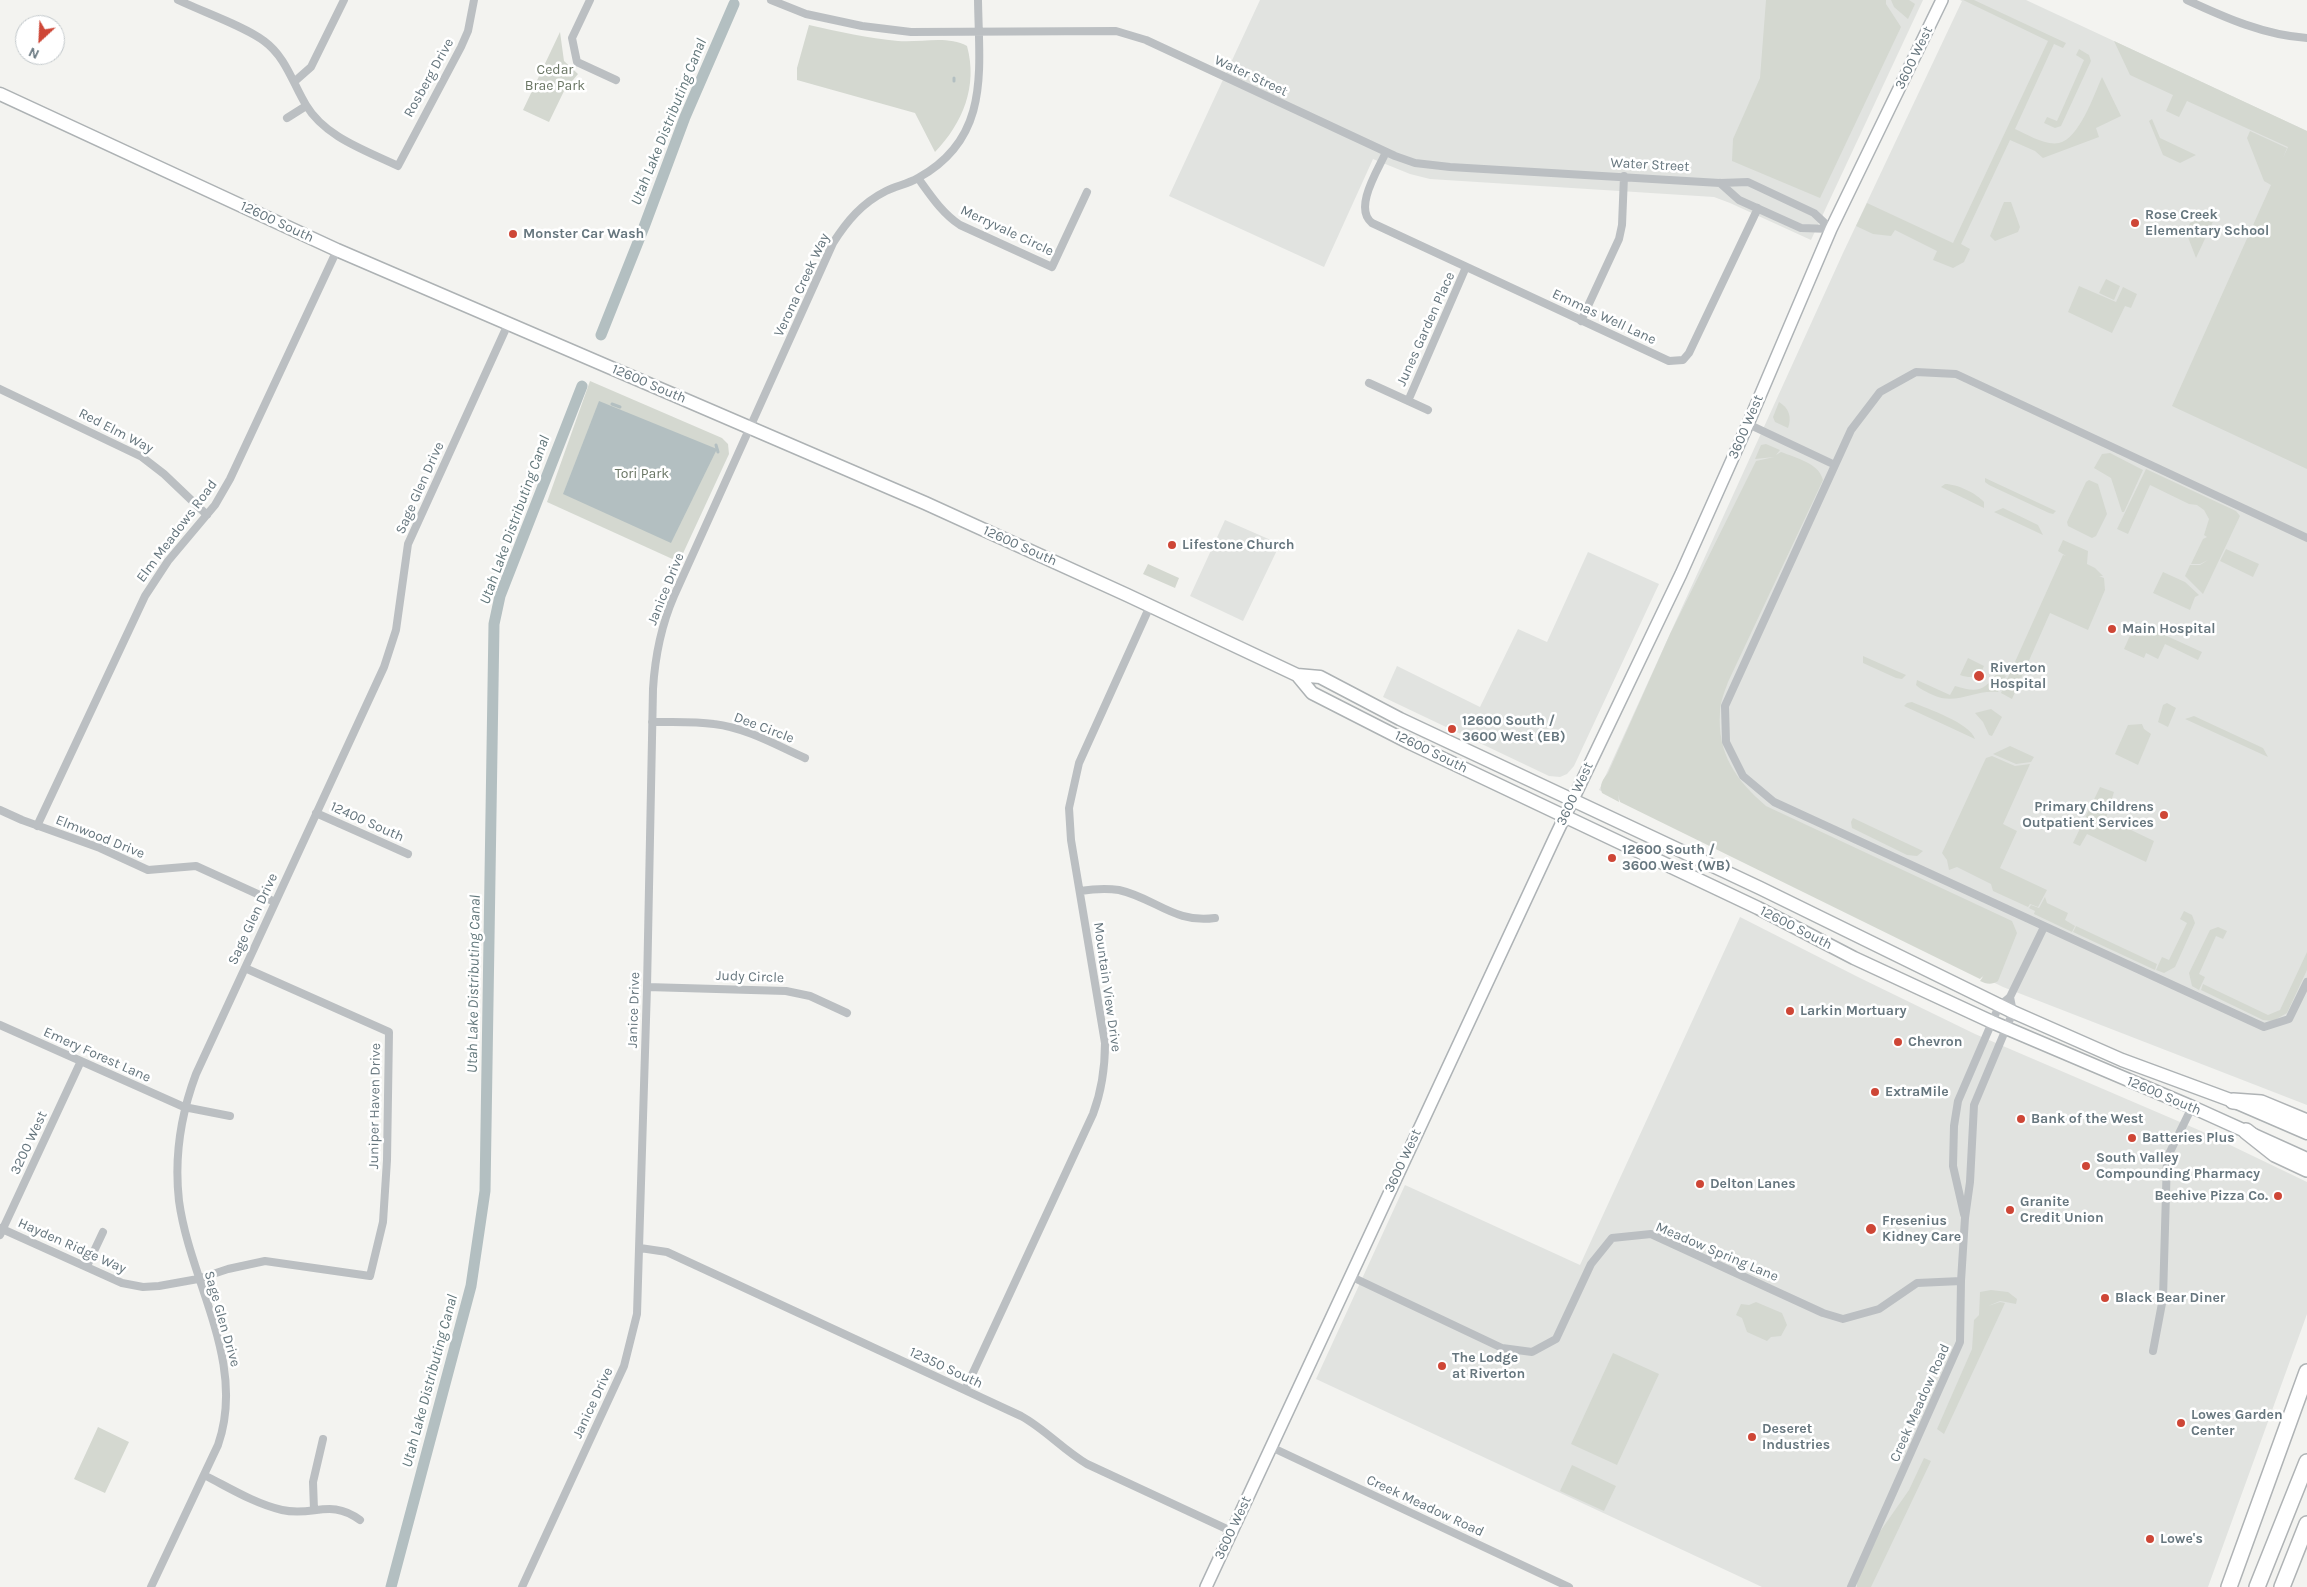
<!DOCTYPE html>
<style>
body{margin:0}
#map{position:relative;width:2307px;height:1587px;overflow:hidden;background:#f3f3f0;font-family:Karla,sans-serif}
canvas{display:block}
.north{position:absolute;left:15px;top:15px;width:50px;height:50px;box-sizing:border-box;background:#fff;border:1px solid #c2c8cb;border-radius:50%;rotate:205deg;font-size:14px;font-weight:700;line-height:20px;text-align:center;color:#66767e}
.north::after{content:'';display:block;margin:auto;width:18px;height:22px;background:#ce4636;clip-path:polygon(50% 0,100% 100%,50% 72%,0 100%)}
</style>
<div id="map">
<canvas width="2307" height="1587"></canvas>
<div class="north">N</div>
</div>
<script>
const context = document.querySelector('canvas').getContext('2d');
context.lineJoin = 'round';
function fill(path, color) { context.fillStyle = color; context.fill(path, 'evenodd'); }
function strokePath(path, color, width, dash) { context.strokeStyle = color; context.lineWidth = width; context.lineCap = dash ? 'butt' : 'round'; context.setLineDash(dash || []); context.stroke(path); }
function label(font, color, halo, rows, align = 'center') {
  context.font = font + ' Karla,sans-serif'; context.lineWidth = 5; context.setLineDash([]); context.textBaseline = 'middle'; context.strokeStyle = halo; context.fillStyle = color; for (const [text, x, y, turn = 0] of rows) {
    context.save(); context.translate(x, y); context.rotate((+turn || 0) * Math.PI / 180); context.textAlign = isNaN(turn) ? turn : align; if (halo) context.strokeText(text, 0, 0); context.fillText(text, 0, 0); context.restore();
  }
}
const built = new Path2D(`
 M1260,0H1923L1811,240L1730,203L1714,197L1430,179L1410,174L1373,159L1324,267L1169,196Z
 M1960,0H2026L2307,131V1105L2003,987L1599,790L1843,253L1962,1Z
 M1225,520L1280,544L1243,621L1190,596Z
 M1588,552L1659,584L1574,766L1567,774L1560,777L1549,776L1383,697L1397,666L1480,707L1518,629L1547,642Z
 M1740,917L1858,977L1975,1034L2201,1131L2307,1182V1314L2208,1587H1762L1316,1379L1405,1185L1580,1265Z`);
const green = new Path2D(`
 M1766,0H1886V4L1901,27L1820,198L1732,161L1733,139L1760,78Z
 M1891,0H1909L1915,4L1908,19L1894,7Z
 M1963,0H1974L2066,43L2063,48L2054,44L2015,129C2027,134 2045,146 2059,143C2079,139 2094,95 2102,77L2121,116L2096,128L2099,137L2043,158L2035,151L2010,140L1961,244L1970,249L1964,262L1953,268L1933,260L1937,251L1895,230L1891,236L1873,234L1856,226L1867,203L1953,243L2048,41Z
 M809,25C839,32 868,38 898,41C920,43 947,35 967,46C978,86 963,123 935,152L915,113L797,80V68Z
 M560,32L564,61L578,74L564,91L549,122L523,110Z
 M2114,41L2307,131V469L2172,406L2271,185L2264,181L2247,138L2250,131L2287,148L2283,158L2288,147L2187,101L2179,117L2166,111L2173,95L2130,75Z
 M2079,49L2089,55L2091,61L2061,126L2055,128L2044,123L2047,117L2057,121L2084,60L2076,55Z
 M2152,119L2160,138L2196,155L2180,163L2163,155L2149,121Z
 M2004,202H2011L2020,227L2018,232L1995,241L1990,236Z
 M2217,213L2196,258L2186,232L2190,223L2199,219V222L2200,219Z
 M2106,279L2120,286L2114,300L2099,293Z
 M2079,286L2116,302L2123,287L2137,294L2131,308L2125,306L2112,333L2068,312Z
 M590,381L722,438L728,444L729,454L679,562L547,502Z
 M1779,402C1789,408 1792,417 1788,428L1775,422L1773,417Z
 M1766,444L1780,450L1776,455L1781,452C1796,458 1819,463 1823,480L1728,682C1725,691 1720,702 1720,712C1717,754 1736,780 1766,806L2012,921L2017,933L1998,981C1992,985 1986,984 1980,981L1984,975L1980,979L1620,802L1618,794L1619,802L1602,793C1599,785 1603,779 1608,773L1670,634L1756,461L1774,457L1755,459L1761,445Z
 M2110,453L2143,470L2124,512H2122L2111,478L2094,468L2102,454Z
 M2146,469L2236,511L2240,516L2203,594L2185,576L2190,565H2200L2208,560L2200,564H2191L2203,539L2207,537L2204,535L2209,519L2204,510L2197,505L2189,504L2150,485L2128,534L2117,529Z
 M1985,478L2056,511L2053,514L2049,513L1989,485L1985,482Z
 M2089,480L2098,484L2107,514L2096,536L2092,538L2068,526L2067,522L2086,482Z
 M1945,484C1957,484 1976,493 1984,502V508L1941,487Z
 M2003,508L2038,525L2043,535L1994,512Z
 M2063,540L2088,551L2087,564L2095,568L2103,576H2099L2104,578L2105,590L2088,630L2050,613L2012,699L2001,693L2063,555L2066,556L2058,551Z
 M2226,549L2259,564L2253,577L2220,561Z
 M1148,564L1179,578L1175,588L1143,574Z
 M2163,572L2185,582L2199,595L2195,597L2190,610L2153,593Z
 M2136,622L2202,652L2198,660L2165,644L2158,659L2146,653L2144,658L2124,649Z
 M1863,656L1906,675L1902,679L1896,678L1863,663Z
 M1968,658L1984,666C1979,678 1972,679 1960,675Z
 M1998,672L2006,676L1998,692C1975,689 1956,706 1933,695C1927,692 1921,690 1916,685L1917,680L1950,695L1955,686C1978,693 1984,691 1998,672Z
 M1912,702C1928,709 1970,723 1975,739L1904,706L1907,703Z
 M2167,703L2176,708L2168,727L2158,722L2163,705Z
 M1991,709L2002,717L1992,736L1989,735L1983,722L1975,713Z
 M2194,716L2263,748L2268,757L2185,719Z
 M2142,724L2144,729L2151,734L2138,765L2115,754L2128,725Z
 M2010,746L2034,757L2031,762L2016,764L1993,754Z
 M1992,756L2015,766L2030,764L2003,824L2017,831L2000,868L2047,890L2038,907L2030,904L2028,907L1993,891L1991,884L1957,867L1949,870L1947,860L1942,853L1986,758Z
 M2100,787L2114,792L2106,818L2154,841L2146,862L2087,834L2080,846L2073,843Z
 M1853,818L1923,851L1917,856L1907,855L1852,828L1851,822Z
 M2045,897L2047,903L2068,913L2065,920L2075,926L2072,932L2034,914L2035,911L2029,908L2031,905L2039,908Z
 M2184,911L2192,915L2195,923L2175,967L2164,973L2156,970L2162,957L2169,960L2187,923L2180,919Z
 M2076,926L2157,964L2155,970L2073,932Z
 M2218,927L2227,931L2223,939L2216,936L2199,974L2205,977L2199,990L2192,986L2189,973L2210,930Z
 M2307,952V970L2287,1013L2273,1021L2263,1020L2201,990L2203,984L2268,1015L2280,1010Z
 M1991,1290L2008,1292L2017,1299L2016,1304L2000,1301L1988,1306L2000,1302L2005,1303L1944,1434L1937,1429L1972,1349L1974,1320L1979,1315L1980,1292Z
 M1756,1302L1782,1313L1787,1325L1781,1336L1771,1337L1767,1341L1747,1332L1742,1318L1736,1315L1741,1304L1749,1305Z
 M1613,1353L1659,1374L1617,1465L1571,1444Z
 M98,1427L129,1442L105,1493L74,1479Z
 M1924,1458L1931,1461L1871,1587H1857V1582L1879,1533L1909,1490Z
 M1572,1465L1616,1486L1604,1511L1560,1491Z`);
const water = new Path2D(`
 M599,401L717,449L671,543L563,494Z`);
const stream = new Path2D(`
 M954,78V81
 M612,404L620,407
 M716,445L718,452`);
const canal = new Path2D(`
 M601,335L644,227L685,117L734,4
 M391,1587L471,1286L485,1191L494,624L500,596L582,386`);
const minor = new Path2D(`
 M178,0C203,12 244,26 264,41C286,57 293,84 306,105C325,137 365,150 398,166L461,47L468,31L474,0
 M590,0L572,38L577,62L616,80
 M771,0L806,14L862,26L911,32L1116,31L1146,40L1395,156L1415,163L1450,167L1720,183L1748,182L1814,213L1831,229
 M2187,0C2226,18 2264,35 2307,38
 M294,82L311,67L344,0
 M287,118L306,106
 M1386,152C1378,170 1353,208 1372,223L1669,361L1683,360L1689,353L1758,208
 M918,178C931,196 942,213 960,225L1052,267L1087,192
 M1720,183L1739,200L1801,228L1831,229
 M1581,321L1619,239L1622,225L1624,176
 M1369,383L1428,410
 M0,389L142,457L164,474L207,515
 M1408,401L1466,267
 M1748,424L1835,465
 M2307,538L1956,374L1916,372L1880,392L1851,430L1725,706L1726,742L1743,776L1774,802L2264,1027L2289,1019L2307,982
 M652,722C673,722 694,721 714,724C747,728 776,745 805,758
 M0,810L22,820L100,848L148,870L196,866L275,902
 M316,813L408,854
 M37,826L145,596L168,561L215,505L230,479L337,250
 M1080,891C1093,889 1106,888 1119,890C1155,898 1175,924 1215,918
 M647,987L786,991L810,996L847,1013
 M0,1025L184,1107L230,1116
 M1964,1214L1953,1166L1954,1126L1958,1101L1999,1006L2010,997L2044,927
 M0,1228L122,1283L143,1287L159,1286L198,1279L228,1269L265,1261L370,1276L383,1222L387,1160L389,1032L245,968
 M0,1235L81,1061
 M640,1248L667,1252L1021,1416C1045,1429 1063,1450 1087,1464L1231,1531
 M87,1266L103,1232
 M1350,1276L1502,1348L1532,1352L1556,1339L1591,1264L1612,1238L1651,1234L1823,1313L1843,1319L1879,1309L1917,1283L1961,1281
 M2153,1351L2163,1298L2167,1158L2192,1107
 M965,1390L1093,1114C1102,1090 1105,1068 1105,1043L1071,840L1069,808L1079,763L1150,606
 M1271,1447L1569,1587
 M204,1475C228,1487 255,1504 282,1510C314,1517 330,1498 360,1520
 M314,1510L313,1482L323,1439
 M151,1587L218,1445C247,1362 190,1282 179,1201C174,1157 181,1114 196,1074L384,667L396,630L408,544L508,324
 M522,1587L624,1366L637,1314L647,987L653,689C655,656 661,626 674,596L833,243C847,221 862,203 886,191C896,186 908,184 918,178C991,138 979,70 978,0
 M1851,1587L1960,1342L1961,1281L1965,1218L1970,1182L1974,1105L2013,1012L2010,997`);
const secondary = new Path2D(`
 M1206,1587L1555,837L1681,574L1748,424L1831,229L1942,0`);
const primary = new Path2D(`
 M0,94L337,250L925,503L1127,595L1297,675L1320,677L1400,719L1760,888L2013,1012L2122,1060L2233,1101L2307,1133
 M1297,675L1312,693L1410,743L1758,908L1854,958L1992,1022L2192,1107L2307,1159`);
const motorway = new Path2D(`
 M2233,1101L2261,1103L2307,1122
 M2246,1131L2275,1154L2307,1169
 M2229,1587L2307,1372
 M2257,1587L2307,1462
 M2282,1587L2307,1524`);
const markers = [
 [2135,223,5,"#ce4636"],
 [513,234,5,"#ce4636"],
 [1172,545,5,"#ce4636"],
 [2112,629,5,"#ce4636"],
 [1979,676,6,"#ce4636"],
 [1452,729,5,"#ce4636"],
 [2164,815,5,"#ce4636"],
 [1612,858,5,"#ce4636"],
 [1790,1011,5,"#ce4636"],
 [1898,1042,5,"#ce4636"],
 [1875,1092,5,"#ce4636"],
 [2021,1119,5,"#ce4636"],
 [2132,1138,5,"#ce4636"],
 [2086,1166,5,"#ce4636"],
 [1700,1184,5,"#ce4636"],
 [2278,1196,5,"#ce4636"],
 [2010,1210,5,"#ce4636"],
 [1871,1229,6,"#ce4636"],
 [2105,1298,5,"#ce4636"],
 [1442,1366,5,"#ce4636"],
 [2181,1423,5,"#ce4636"],
 [1752,1437,5,"#ce4636"],
 [2150,1539,5,"#ce4636"]
];
const streetNames = [
 ["3600 West",1914,58,-64],
 ["Water Street",1251,76,25],
 ["Rosberg Drive",429,78,-61],
 ["Water Street",1650,165,3],
 ["12600 South",277,222,25],
 ["Merryvale Circle",1007,231,25],
 ["Verona Creek Way",802,285,-65],
 ["Emmas Well Lane",1604,317,25],
 ["Junes Garden Place",1426,329,-66],
 ["12600 South",649,384,23],
 ["3600 West",1746,427,-67],
 ["Red Elm Way",116,431,27],
 ["Sage Glen Drive",420,488,-66],
 ["Elm Meadows Road",177,531,-53],
 ["12600 South",1020,546,24],
 ["Janice Drive",666,589,-68],
 ["Dee Circle",764,728,21],
 ["12600 South",1431,752,26],
 ["3600 West",1575,794,-65],
 ["12400 South",367,822,24],
 ["Elmwood Drive",100,837,22],
 ["Sage Glen Drive",253,919,-65],
 ["12600 South",1796,928,27],
 ["Judy Circle",750,977,2],
 ["Mountain View Drive",1107,987,82],
 ["Janice Drive",634,1010,-88],
 ["Emery Forest Lane",97,1055,24],
 ["12600 South",2164,1096,23],
 ["Juniper Haven Drive",375,1106,-89],
 ["3200 West",29,1143,-65],
 ["3600 West",1403,1161,-65],
 ["Hayden Ridge Way",72,1246,24],
 ["Meadow Spring Lane",1717,1252,23],
 ["Sage Glen Drive",222,1319,74],
 ["12350 South",946,1368,25],
 ["Janice Drive",593,1403,-65],
 ["Creek Meadow Road",1920,1403,-66],
 ["Creek Meadow Road",1425,1506,25],
 ["3600 West",1233,1528,-65]
];
const parkNames = [
 ["Cedar",555,70],
 ["Brae Park",555,86],
 ["Tori Park",642,474]
];
const poiNames = [
 ["Rose Creek",2145,215],
 ["Elementary School",2145,231],
 ["Monster Car Wash",523,234],
 ["Lifestone Church",1182,545],
 ["Main Hospital",2122,629],
 ["Riverton",1990,668],
 ["Hospital",1990,684],
 ["12600 South /",1462,721],
 ["3600 West (EB)",1462,737],
 ["Primary Childrens",2154,807,"right"],
 ["Outpatient Services",2154,823,"right"],
 ["12600 South /",1622,850],
 ["3600 West (WB)",1622,866],
 ["Larkin Mortuary",1800,1011],
 ["Chevron",1908,1042],
 ["ExtraMile",1885,1092],
 ["Bank of the West",2031,1119],
 ["Batteries Plus",2142,1138],
 ["South Valley",2096,1158],
 ["Compounding Pharmacy",2096,1174],
 ["Delton Lanes",1710,1184],
 ["Beehive Pizza Co.",2268,1196,"right"],
 ["Granite",2020,1202],
 ["Credit Union",2020,1218],
 ["Fresenius",1882,1221],
 ["Kidney Care",1882,1237],
 ["Black Bear Diner",2115,1298],
 ["The Lodge",1452,1358],
 ["at Riverton",1452,1374],
 ["Lowes Garden",2191,1415],
 ["Center",2191,1431],
 ["Deseret",1762,1429],
 ["Industries",1762,1445],
 ["Lowe's",2160,1539]
];
const waterNames = [
 ["Utah Lake Distributing Canal",669,122,-68],
 ["Utah Lake Distributing Canal",515,520,-70],
 ["Utah Lake Distributing Canal",474,984,-89],
 ["Utah Lake Distributing Canal",430,1381,-75]
];
fill(built, '#e1e3e0');
fill(green, '#d4d8d0');
fill(water, '#b3bfc1');
strokePath(stream, '#b3bfc1', 3);
strokePath(canal, '#b3bfc1', 11);
strokePath(secondary, '#aeb3b6', 14);
strokePath(primary, '#adb2b4', 15);
strokePath(motorway, '#afb3b5', 18);
strokePath(minor, '#bbbfc2', 8);
strokePath(secondary, '#fff', 11);
strokePath(primary, '#fff', 12);
strokePath(motorway, '#fff', 15);
for (const [x, y, r, color] of markers) { const dot = new Path2D(); dot.arc(x, y, r, 0, 2 * Math.PI); context.fillStyle = color; context.fill(dot); strokePath(dot, '#fff', 2); }
label('14px', '#66767e', '#fff', streetNames);
label('14px', '#6a7664', '#fff', parkNames);
label('bold 14px', '#66767e', '#fff', poiNames, 'left');
label('italic 15px', '#62777b', '#fff', waterNames);
</script>
